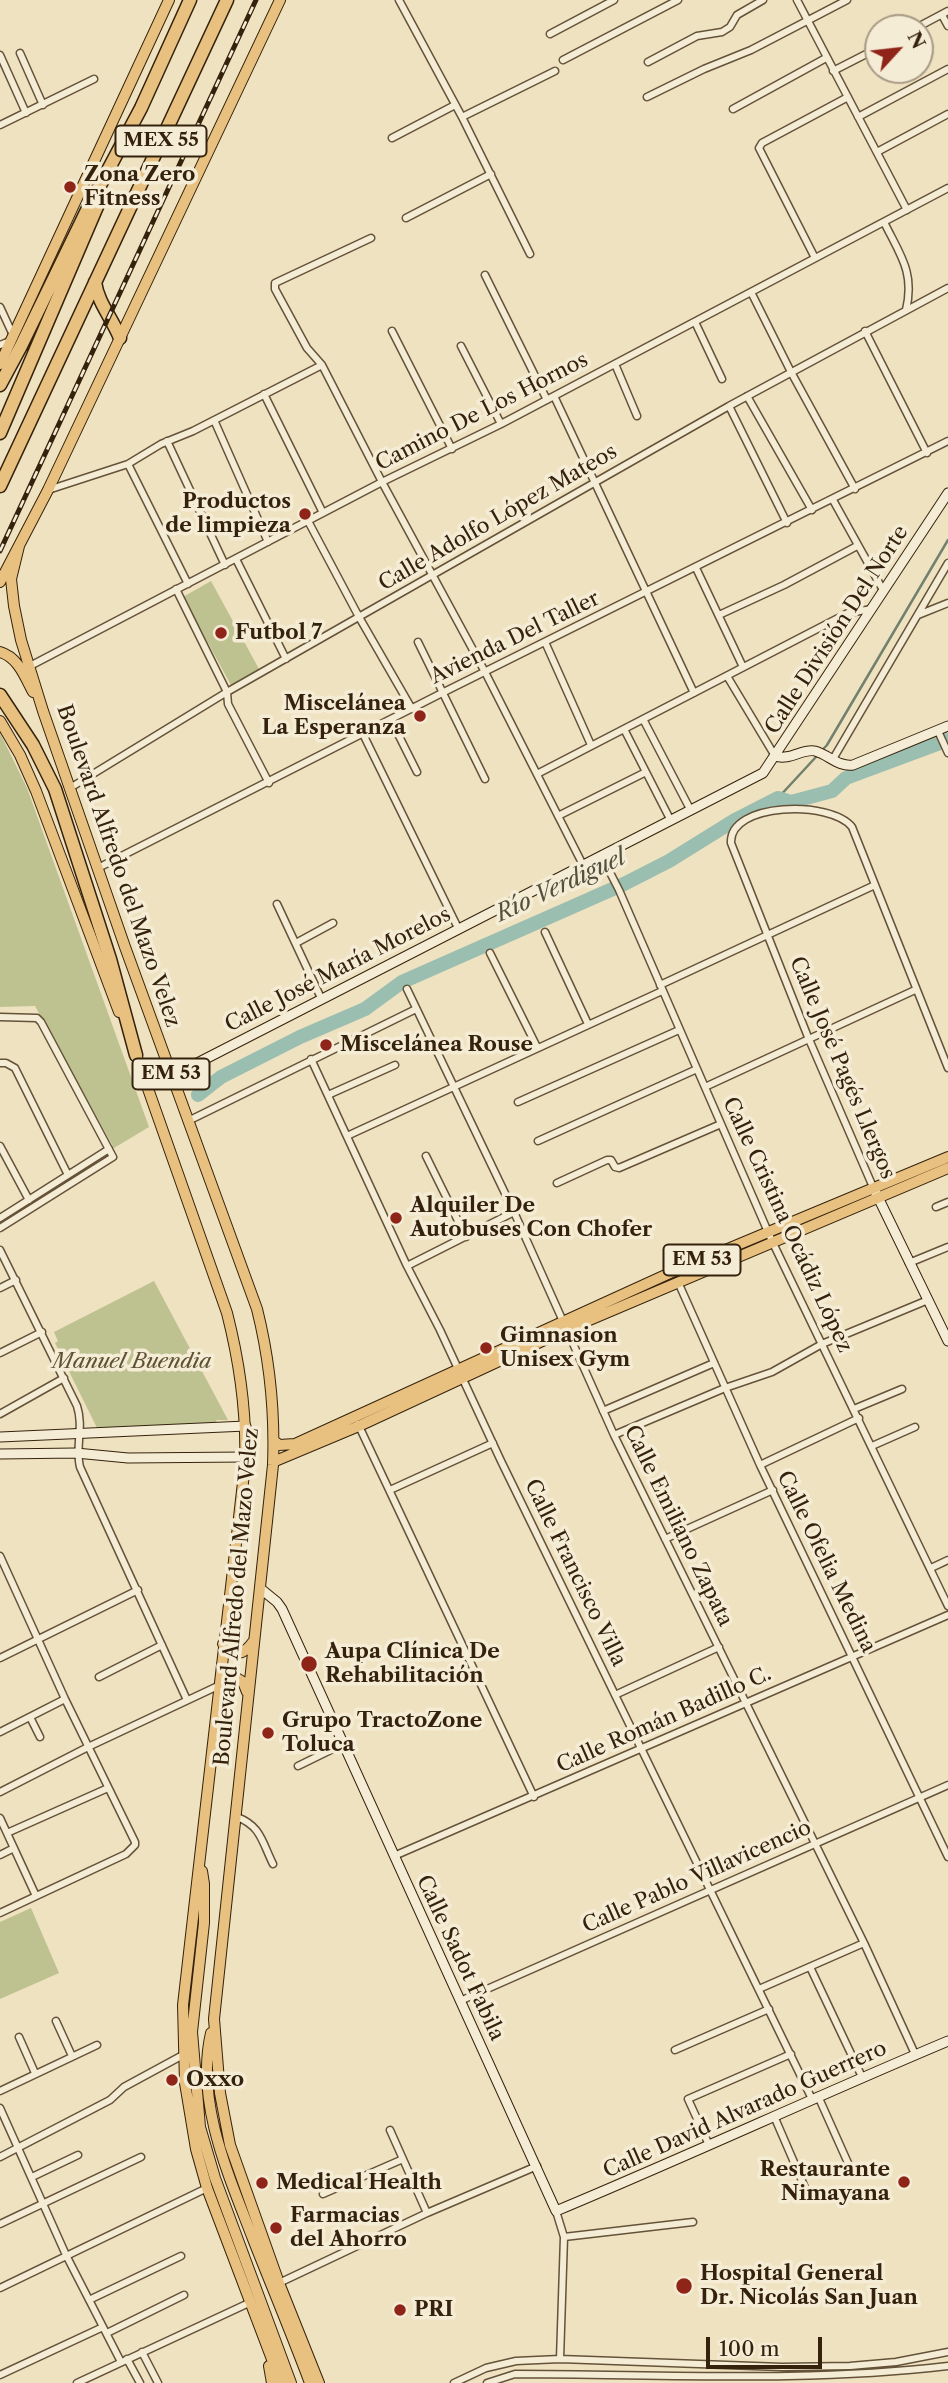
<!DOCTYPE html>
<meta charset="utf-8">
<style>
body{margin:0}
#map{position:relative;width:948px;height:2383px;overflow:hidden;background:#efe2c0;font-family:"Libre Caslon Text",serif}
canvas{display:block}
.north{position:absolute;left:864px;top:14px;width:70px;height:70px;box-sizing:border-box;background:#f5ecd6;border:2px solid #a89b85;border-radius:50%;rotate:63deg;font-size:19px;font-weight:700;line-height:28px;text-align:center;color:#35220c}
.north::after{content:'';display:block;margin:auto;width:24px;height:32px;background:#8f2418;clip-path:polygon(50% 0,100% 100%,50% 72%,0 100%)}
.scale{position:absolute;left:706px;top:2337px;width:116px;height:32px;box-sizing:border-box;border:4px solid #35220c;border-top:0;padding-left:9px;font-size:21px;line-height:24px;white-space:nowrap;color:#35220c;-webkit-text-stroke:5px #f5ecd6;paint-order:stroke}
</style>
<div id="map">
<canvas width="948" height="2383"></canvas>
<div class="north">N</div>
<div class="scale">100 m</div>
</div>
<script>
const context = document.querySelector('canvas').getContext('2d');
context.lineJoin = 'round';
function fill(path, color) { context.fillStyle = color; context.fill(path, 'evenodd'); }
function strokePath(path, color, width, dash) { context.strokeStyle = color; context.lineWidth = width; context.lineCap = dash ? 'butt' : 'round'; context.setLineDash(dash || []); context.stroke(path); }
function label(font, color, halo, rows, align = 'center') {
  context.font = font + ' "Libre Caslon Text",serif'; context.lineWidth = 7; context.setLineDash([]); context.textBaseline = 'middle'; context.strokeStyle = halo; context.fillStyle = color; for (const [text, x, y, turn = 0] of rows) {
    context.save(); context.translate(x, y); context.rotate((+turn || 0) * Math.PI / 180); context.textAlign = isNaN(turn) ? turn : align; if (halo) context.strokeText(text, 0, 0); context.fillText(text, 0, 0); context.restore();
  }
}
const green = new Path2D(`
 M211,581L259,669L232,687L183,597Z
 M0,733L27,788L149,1127L114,1148L35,1006L0,1007Z
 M154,1281L228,1420H216L217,1423L98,1430L55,1343L58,1341L54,1332Z
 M31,1908L59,1973L0,1999V1922Z`);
const stream = new Path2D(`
 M778,798L827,745L948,540`);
const river = new Path2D(`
 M198,1095L221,1077L300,1037L365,1009L402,982L624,884L669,861L735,820L778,798L791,802L832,791L846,778L948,740`);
const street = new Path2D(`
 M399,0L462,117L530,254
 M797,0L907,210
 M942,15L948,26
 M916,28L948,11
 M550,34L614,0
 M20,53L43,105
 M0,55L26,113
 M563,60L678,0
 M648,62L697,36L722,32L730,27L737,15L763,0
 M833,71L878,48
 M647,97L704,69L751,50L847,0
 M733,109L826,58
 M462,117L555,71
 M858,117L948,69
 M0,125L94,79
 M392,138L455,105
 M877,152L948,114
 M406,218L491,174
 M884,222C900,255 915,272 906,310
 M371,238L275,283V289L307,348L322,365L382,482L485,672L583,865
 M815,258L759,148L762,143L848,97
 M485,275L547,400
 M751,292L791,372L855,489
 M0,307L13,335
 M695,322L722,379
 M392,331L452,449
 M865,331L927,453
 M0,345L10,341
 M461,346L501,424
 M615,364L637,416
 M264,394L323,513
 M554,396L694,693
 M747,396L812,510
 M729,406L787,523
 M214,420L268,542
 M167,441L225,565
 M128,464L188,584
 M48,490L128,464L161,444L193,431L322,365
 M833,500L883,590
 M308,521L359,617L412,709
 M236,559L286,659
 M696,568L743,667
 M176,589L227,692L228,704L269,783
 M719,615L784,585L857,546
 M918,615L948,603
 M418,642L485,779
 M545,642L591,745
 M30,666L382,482L501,424L948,188
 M727,676L775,756
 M643,719L690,809
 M391,720L417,772
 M624,729L670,819
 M938,731L948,753
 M363,734L458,928
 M833,759L948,563
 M537,774L848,613L872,609
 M70,788L227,692L729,406L948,288
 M558,816L646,772
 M601,855L619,890L772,1241L948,1606
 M98,868L444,692L948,441
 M277,904L321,998
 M545,932L588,1024
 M296,943L333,923
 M490,953L537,1047
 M660,985L875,885
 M407,989L514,1212L614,1435L864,1943L915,2054
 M0,1017L37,1018L41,1022L113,1157L0,1228
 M311,1059L407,1266L440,1330L501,1461L812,2099
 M0,1063H6L15,1068L68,1175
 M705,1087L915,990
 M328,1095L395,1065
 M518,1102L679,1030
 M188,1121L416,1009
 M347,1136L662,991
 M538,1141L697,1069
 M0,1146L29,1200
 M426,1156L466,1237
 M557,1183L607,1160H611L615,1167L619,1168L721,1124
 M873,1187L808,1037L731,843C729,802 831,800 852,827L948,1068
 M936,1207L948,1202
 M0,1218L109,1149
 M0,1250L77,1406C84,1427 75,1447 80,1467L187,1700
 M909,1263L948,1247
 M407,1266L514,1212
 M678,1282L760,1465L948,1857
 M0,1288L16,1280
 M0,1353L42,1332
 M854,1409L902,1389
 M603,1411L714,1363
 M0,1414L64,1378
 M358,1424L534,1797
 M614,1435L725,1388L772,1372L822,1344L928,1300
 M872,1446L915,1427
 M760,1465L859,1418
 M390,1490L493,1443
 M665,1539L773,1490
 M0,1556L65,1699L135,1842V1845L126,1854L0,1913
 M931,1568L948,1560
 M0,1658L138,1590
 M99,1677L162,1645
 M615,1695L719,1647
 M30,1717L40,1737
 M0,1732L65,1699
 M298,1766L343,1744
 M0,1792L88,1747L220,1685
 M237,1817C261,1826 262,1842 273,1864
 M0,1818L36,1896
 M7,1833L108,1788
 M0,1855L14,1848
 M394,1856L948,1615
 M810,1967L862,2077
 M759,1989L864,1943
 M460,2001L948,1785
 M56,2021L72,2056
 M19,2037L35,2073
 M675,2050L769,2009
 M0,2091L97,2045
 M818,2096L848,2163
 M0,2108L66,2255L121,2362
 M774,2116L809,2197
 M390,2130L427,2213
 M709,2145L688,2099L791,2054
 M0,2157L110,2100L124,2087L183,2055
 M32,2177L78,2155
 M323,2194L403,2159
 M556,2211L564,2237L560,2359
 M0,2224L141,2157
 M564,2237L693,2222
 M279,2283L427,2213L537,2166
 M0,2288L207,2188
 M89,2300L181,2256
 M107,2333L184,2295
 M142,2352L158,2383
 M127,2359L140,2383
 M0,2375L103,2327
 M77,2383L251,2302
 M454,2383L486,2368L516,2361L560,2359L782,2367L850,2366L896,2362L948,2352
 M487,2383L515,2374C659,2374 805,2383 948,2366`);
const secondary = new Path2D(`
 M775,756C790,761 803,748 815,751C829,755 838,767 853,765L948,726
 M172,1076L763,773L948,493
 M873,1187L948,1341
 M0,1437L246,1426
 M0,1454L76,1453L128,1458L245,1457
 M261,1589L277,1602L282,1609L556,2211C688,2156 817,2096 948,2041`);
const primary = new Path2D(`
 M0,364L169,0
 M19,546L11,579L14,606L21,640L43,711L125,947L257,1309C270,1361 275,1412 273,1465L214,2019L220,2093L230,2145L279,2283L319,2383
 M0,582L48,490L280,0
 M0,652C18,657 25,677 33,692
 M0,721L20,755L36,791L119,1012
 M134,1049L227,1313C240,1364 247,1412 245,1465L183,2005L185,2083L196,2149L207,2188L281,2383
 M274,1441L279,1445L295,1444L670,1273L948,1157
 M273,1462L359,1426L566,1330L948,1168
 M223,1644C235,1656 243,1656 253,1642
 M221,1684L235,1677L243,1682L247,1692
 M202,1871L204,1884V1923L192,2032L200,2127L215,2178L291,2383
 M211,2033C195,2102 229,2176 253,2239C272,2287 292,2335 310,2383
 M269,2366L272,2383`);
const highway = new Path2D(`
 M95,282C98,303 112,318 120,338
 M0,385L21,346L89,206L141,108L190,0
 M0,433L99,202
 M0,486L227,0
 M0,695L33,745L55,789L110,959L136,1055`);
const rail = new Path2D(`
 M0,551L256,0`);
const markers = [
 [70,187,7,"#8f2418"],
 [305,514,7,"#8f2418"],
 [221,633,7,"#8f2418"],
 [420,716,7,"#8f2418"],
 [326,1045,7,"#8f2418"],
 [396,1218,7,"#8f2418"],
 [486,1348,7,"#8f2418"],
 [309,1664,9,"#8f2418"],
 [268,1733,7,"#8f2418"],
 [172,2080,7,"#8f2418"],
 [904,2182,7,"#8f2418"],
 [262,2183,7,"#8f2418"],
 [276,2228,7,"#8f2418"],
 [684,2286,9,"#8f2418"],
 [400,2310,7,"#8f2418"]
];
const shields = [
 [161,141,91],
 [171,1074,77],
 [702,1260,77]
];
const shieldNames = [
 ["MEX 55",161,141],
 ["EM 53",171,1074],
 ["EM 53",702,1260]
];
const poiNames = [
 ["Zona Zero",84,175],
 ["Fitness",84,199],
 ["Productos",291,502,"right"],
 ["de limpieza",291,526,"right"],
 ["Futbol 7",235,633],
 ["Miscelánea",406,704,"right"],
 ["La Esperanza",406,728,"right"],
 ["Miscelánea Rouse",340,1045],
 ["Alquiler De",410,1206],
 ["Autobuses Con Chofer",410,1230],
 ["Gimnasion",500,1336],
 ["Unisex Gym",500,1360],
 ["Aupa Clínica De",325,1652],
 ["Rehabilitación",325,1676],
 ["Grupo TractoZone",282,1721],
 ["Toluca",282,1745],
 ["Oxxo",186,2080],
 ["Restaurante",890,2170,"right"],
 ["Nimayana",890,2194,"right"],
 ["Medical Health",276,2183],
 ["Farmacias",290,2216],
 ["del Ahorro",290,2240],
 ["Hospital General",700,2274],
 ["Dr. Nicolás San Juan",700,2298],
 ["PRI",414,2310]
];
const streetNames = [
 ["Camino De Los Hornos",482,412,-27],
 ["Calle Adolfo López Mateos",498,518,-30],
 ["Calle División Del Norte",837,630,-57],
 ["Avienda Del Taller",515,638,-26],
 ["Boulevard Alfredo del Mazo Velez",118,866,71],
 ["Calle José María Morelos",338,970,-27],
 ["Calle José Pagés Llergos",842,1068,67],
 ["Calle Cristina Ocádiz López",787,1225,65],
 ["Calle Emiliano Zapata",678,1526,64],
 ["Calle Ofelia Medina",826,1562,64],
 ["Calle Francisco Villa",575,1573,64],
 ["Boulevard Alfredo del Mazo Velez",237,1597,-85],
 ["Calle Román Badillo C.",664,1720,-24],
 ["Calle Pablo Villavicencio",697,1877,-24],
 ["Calle Sadot Fabila",460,1958,65],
 ["Calle David Alvarado Guerrero",745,2110,-24]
];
const parkNames = [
 ["Manuel Buendia",132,1362]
];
const waterNames = [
 ["Río Verdiguel",561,886,-25]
];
fill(green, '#bdc290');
strokePath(stream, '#72806e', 2.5);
strokePath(river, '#9abeaf', 14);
strokePath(street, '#645239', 9);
strokePath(secondary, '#35220c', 11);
strokePath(primary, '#35220c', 12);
strokePath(highway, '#35220c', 15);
strokePath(street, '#f5ecd6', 6);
strokePath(secondary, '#f5ecd6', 9);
strokePath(primary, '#e8c180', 10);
strokePath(highway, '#e8c180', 12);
strokePath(rail, '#35220c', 5);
strokePath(rail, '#f5ecd6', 2.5, [8]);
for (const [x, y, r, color] of markers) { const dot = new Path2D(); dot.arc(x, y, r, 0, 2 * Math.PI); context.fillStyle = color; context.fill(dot); strokePath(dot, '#f5ecd6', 2.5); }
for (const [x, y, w] of shields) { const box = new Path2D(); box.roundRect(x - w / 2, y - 15.5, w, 31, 5); context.fillStyle = '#f5ecd6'; context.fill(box); strokePath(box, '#35220c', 2); }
label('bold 19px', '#35220c', null, shieldNames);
label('bold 21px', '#35220c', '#f5ecd6', poiNames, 'left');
label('21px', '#35220c', '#f5ecd6', streetNames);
label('italic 21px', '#5e5234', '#f5ecd6', parkNames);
label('italic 23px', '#53513d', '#f5ecd6', waterNames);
</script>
